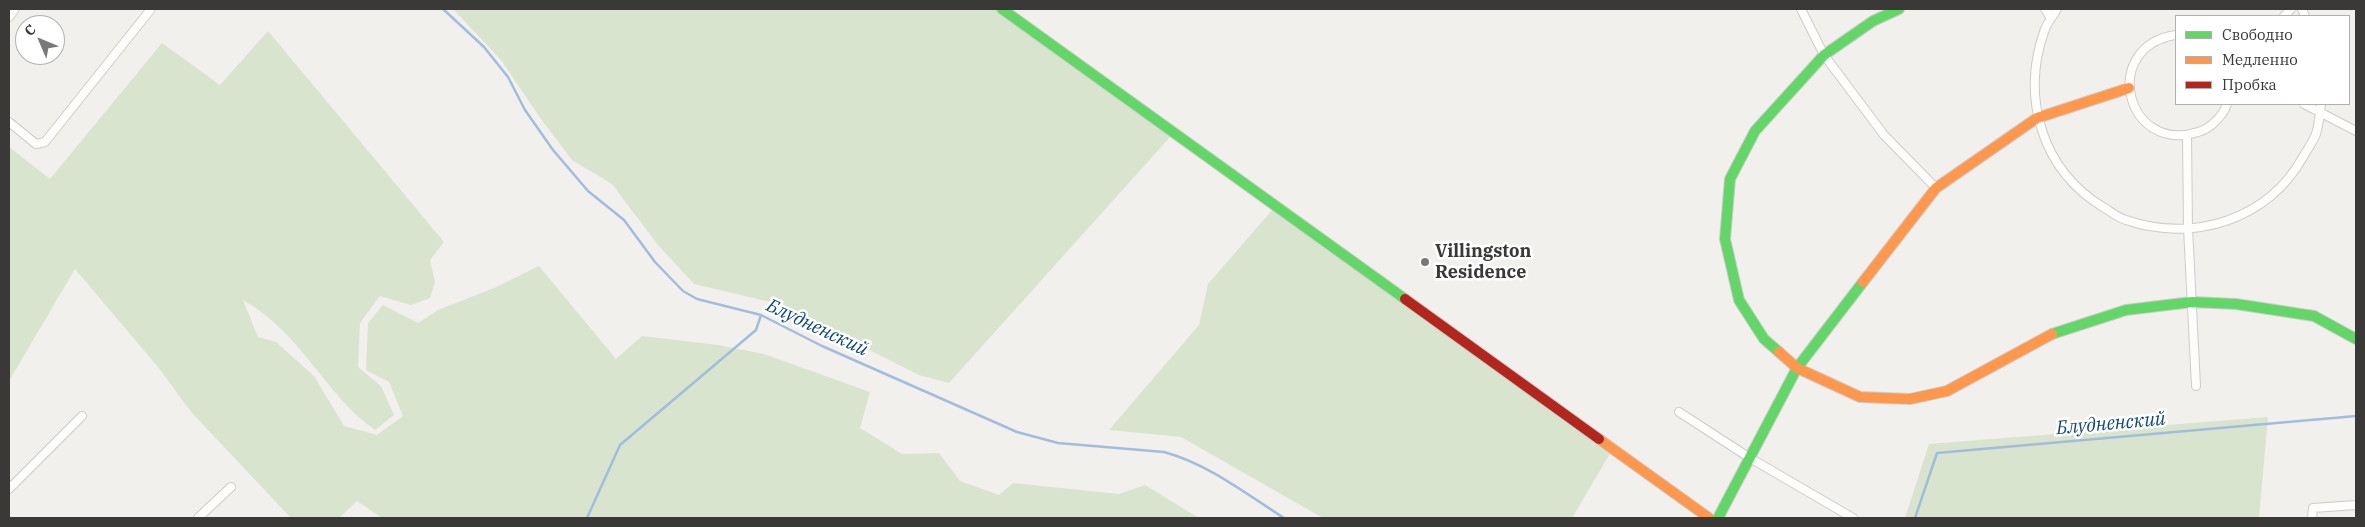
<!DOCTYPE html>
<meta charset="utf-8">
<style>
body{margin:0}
#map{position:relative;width:2365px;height:527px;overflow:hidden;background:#f2f0ed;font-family:"IBM Plex Serif",serif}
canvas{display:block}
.frame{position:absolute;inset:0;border:10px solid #3a3938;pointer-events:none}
.legend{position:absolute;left:2175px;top:15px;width:175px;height:90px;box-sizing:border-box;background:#fff;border:1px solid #b0b0af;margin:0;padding:6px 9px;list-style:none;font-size:15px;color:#3a3938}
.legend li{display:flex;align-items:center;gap:10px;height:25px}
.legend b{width:25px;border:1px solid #b0b0af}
.north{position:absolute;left:15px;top:15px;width:50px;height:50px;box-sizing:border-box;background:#fff;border:1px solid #b0b0af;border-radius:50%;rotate:315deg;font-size:14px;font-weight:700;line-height:20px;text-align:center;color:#3a3938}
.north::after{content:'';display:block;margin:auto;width:18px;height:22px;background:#7a7977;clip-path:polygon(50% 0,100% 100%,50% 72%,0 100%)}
</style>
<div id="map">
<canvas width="2365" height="527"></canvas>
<div class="frame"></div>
<ul class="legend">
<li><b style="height:6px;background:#63d668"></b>Свободно</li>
<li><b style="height:6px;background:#ff974d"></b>Медленно</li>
<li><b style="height:6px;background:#b3261e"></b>Пробка</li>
</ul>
<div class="north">С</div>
</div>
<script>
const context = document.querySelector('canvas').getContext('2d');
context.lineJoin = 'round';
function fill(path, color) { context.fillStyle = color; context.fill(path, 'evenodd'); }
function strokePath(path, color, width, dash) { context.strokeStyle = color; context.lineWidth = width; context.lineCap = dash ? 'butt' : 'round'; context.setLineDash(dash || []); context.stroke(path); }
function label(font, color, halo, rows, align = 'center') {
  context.font = font + ' "IBM Plex Serif",serif'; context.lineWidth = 5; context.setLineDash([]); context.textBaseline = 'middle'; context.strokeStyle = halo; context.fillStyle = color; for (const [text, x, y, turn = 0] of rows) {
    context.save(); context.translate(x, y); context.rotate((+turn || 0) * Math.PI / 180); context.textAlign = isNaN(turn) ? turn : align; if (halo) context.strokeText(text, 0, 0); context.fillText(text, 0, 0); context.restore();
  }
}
const green = new Path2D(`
 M453,9H994L1171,136L949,383L919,375L779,304L694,284L658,245L612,184L572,160L541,119L501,60Z
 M268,31L444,242L430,260L435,282L430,298L411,305L380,296L360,323L358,367L381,386L394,415L375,430C324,394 302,333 243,300L258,337L276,342L314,376L344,426L377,435L403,416L389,382L366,370L368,323L383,305L418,323L438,310L494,288L539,266L616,359L642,336L718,345L764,354L870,392L860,428L902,454L939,453L960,481L999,495L1013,483L1119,494L1145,485L1199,518H382L357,501L339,518H291L192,413L158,367L75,269L9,381V147L50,179L162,43L220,85Z
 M1273,209L1611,452L1572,518H1323L1181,437L1109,430L1199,325L1208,284Z
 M2268,417L2259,518H1905L1929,444Z`);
const stream = new Path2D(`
 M443,9L484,47L508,77L525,110L553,150L588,191L624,220L655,262L683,291L697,299L761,315L822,346L1017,432L1058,443L1164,452C1208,464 1245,493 1284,518
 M587,518L620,445L756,330L761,315
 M1915,518L1937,453L2356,416`);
const street = new Path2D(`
 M1801,9L1824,55L1884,135L1936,188
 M2045,9L2051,18
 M2057,9C2053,16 2046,24 2044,32C2021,98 2042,170 2103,207C2110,211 2118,218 2126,220C2193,243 2268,220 2303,157C2307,150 2313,142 2316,134C2319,124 2320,113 2321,104
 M2302,9L2305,16
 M2284,16L2291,9
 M9,17L15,9
 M2176,35C2100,46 2125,155 2198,132C2210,129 2223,116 2227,104
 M2304,104L2356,131
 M9,122L36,144L45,142L151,9
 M2187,136L2188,228L2196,386
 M1679,412L1750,458L1853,518
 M9,489L82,416
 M198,518L231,487
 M2312,518L2313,508L2356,505`);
const fast = new Path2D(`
 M1002,9L1405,299
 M2052,334L2126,310L2192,302L2236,304L2314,316L2356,339
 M1779,352L1764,339L1739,300L1725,239L1730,179L1755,131L1824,55L1873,21L1899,9
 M1718,518L1797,368L1863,282`);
const slow = new Path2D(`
 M1863,282L1936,188L2037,118L2129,88
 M1779,352L1797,368L1860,397L1910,399L1947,391L2052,334
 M1599,439L1709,518`);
const jam = new Path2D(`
 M1405,299L1599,439`);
const markers = [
 [1425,262,5,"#7a7977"]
];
const poiNames = [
 ["Villingston",1435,252],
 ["Residence",1435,273]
];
const waterNames = [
 ["Блудненский",817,328,25],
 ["Блудненский",2111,424,-5]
];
fill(green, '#d8e4ce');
strokePath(stream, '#a2bddc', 2.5);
strokePath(street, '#ceccca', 10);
strokePath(fast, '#ceccca', 12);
strokePath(slow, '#ceccca', 12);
strokePath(jam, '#ceccca', 12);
strokePath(street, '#fdfdfc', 8);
strokePath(fast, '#63d668', 10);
strokePath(slow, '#ff974d', 10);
strokePath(jam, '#b3261e', 10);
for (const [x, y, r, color] of markers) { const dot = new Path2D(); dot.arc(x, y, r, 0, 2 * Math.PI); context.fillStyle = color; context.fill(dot); strokePath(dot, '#fff', 2); }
label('bold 18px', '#3a3938', '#fff', poiNames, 'left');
label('italic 19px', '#114881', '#fff', waterNames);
</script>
